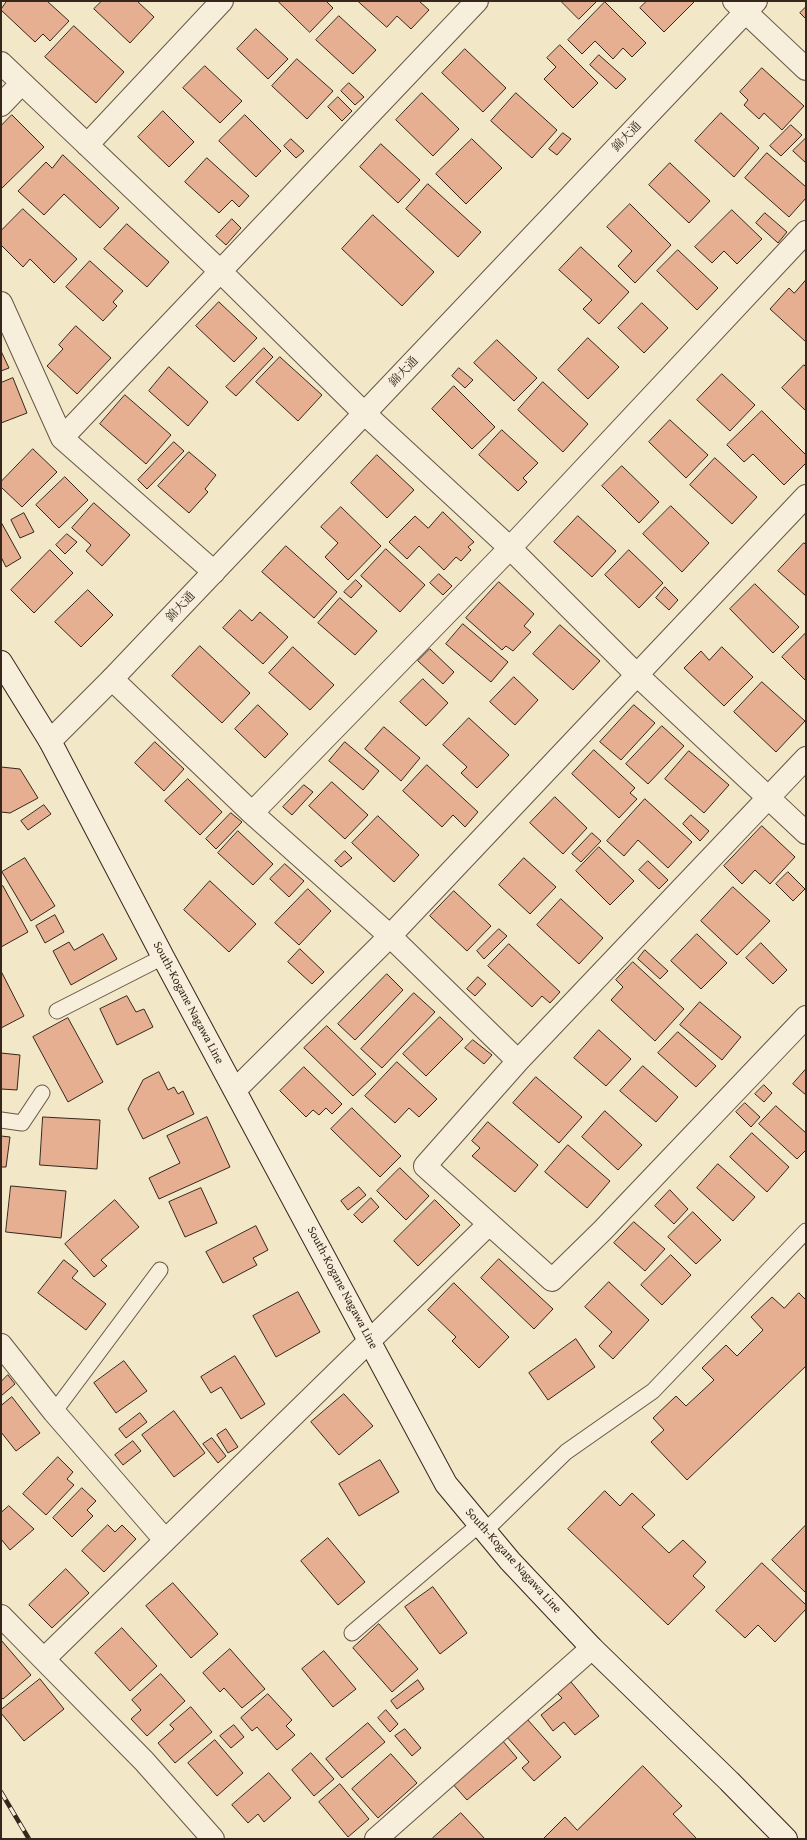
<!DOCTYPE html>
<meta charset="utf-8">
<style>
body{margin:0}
#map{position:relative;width:807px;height:1840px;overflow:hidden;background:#f2e7c7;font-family:"Gentium Book Plus",serif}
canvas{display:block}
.frame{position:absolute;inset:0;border:2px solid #37261b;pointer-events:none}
</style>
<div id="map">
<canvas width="807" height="1840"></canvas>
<div class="frame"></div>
</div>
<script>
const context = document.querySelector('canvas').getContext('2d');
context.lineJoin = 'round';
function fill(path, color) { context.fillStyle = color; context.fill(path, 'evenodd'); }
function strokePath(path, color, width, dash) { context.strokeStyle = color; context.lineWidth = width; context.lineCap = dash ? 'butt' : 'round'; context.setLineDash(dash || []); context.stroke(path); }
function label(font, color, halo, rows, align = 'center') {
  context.font = font + ' "Gentium Book Plus","Noto Serif JP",serif'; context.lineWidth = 3; context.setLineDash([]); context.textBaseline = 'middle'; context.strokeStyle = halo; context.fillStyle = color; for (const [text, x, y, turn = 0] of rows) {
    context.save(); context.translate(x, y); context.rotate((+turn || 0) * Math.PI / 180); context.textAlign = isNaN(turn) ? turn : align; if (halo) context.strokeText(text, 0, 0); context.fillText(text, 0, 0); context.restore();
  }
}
const building = new Path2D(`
 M7,1H47L69,21L50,41L43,34L35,42L1,10Z
 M102,1H137L154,17L130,43L94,9Z
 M278,1H326L333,8L310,32Z
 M358,1H419L429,10L411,29L397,16L387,27Z
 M561,1H597L579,19Z
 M647,1H695L664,32L640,8Z
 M605,2L646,43L632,57L623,48L613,59L595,41L582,54L568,40Z
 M806,7V19L800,13Z
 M339,16L376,50L353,74L316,40Z
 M74,26L124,72L96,103L45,57Z
 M256,29L288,59L268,79L237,49Z
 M560,45L598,83L573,108L544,79L556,67L547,58Z
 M465,49L506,88L483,112L442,73Z
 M599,55L626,79L616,89L590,65Z
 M297,59L333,91L307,119L272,86Z
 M205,66L242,101L220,123L183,88Z
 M762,68L804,106L782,130L764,113L759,119L744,105L748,100L740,92Z
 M349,83L364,97L355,105L341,91Z
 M422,93L459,129L433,156L396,120Z
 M516,93L557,130L532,158L491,121Z
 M338,97L352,111L342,121L328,107Z
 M163,111L194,142L169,167L138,137Z
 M721,113L759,148L734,177L695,141Z
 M12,115L44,147L1,189V126Z
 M245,115L281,151L256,177L219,141Z
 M791,125L802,135L781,156L770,146Z
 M563,133L571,139L557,155L549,149Z
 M806,138V163L793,151Z
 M291,139L304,151L296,158L284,146Z
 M472,139L502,168L466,204L436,174Z
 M381,144L420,180L398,203L360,167Z
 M767,153L806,187V198L789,217L745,178Z
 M63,155L119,208L100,228L64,194L44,215L18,191L46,162L52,168Z
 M207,158L249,196L239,207L232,200L219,213L185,182Z
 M670,163L710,201L689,223L649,185Z
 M428,184L481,232L458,257L406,209Z
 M630,204L671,245L635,283L618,266L632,251L607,227Z
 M23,209L77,259L54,283L30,259L23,267L1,245V231Z
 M732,210L762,239L737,264L724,251L712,263L695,247Z
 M765,213L787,232L778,243L756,223Z
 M373,215L434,272L402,306L342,249Z
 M232,219L241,228L226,245L216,236Z
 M127,224L169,262L147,287L104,249Z
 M581,247L629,292L599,324L583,309L592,300L559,270Z
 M678,250L718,288L697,310L657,271Z
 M90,261L123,291L113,302L117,306L103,321L66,287Z
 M806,280V342L770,309L789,288L794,293Z
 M219,302L257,338L234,362L196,326Z
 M642,303L668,328L644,353L618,328Z
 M76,326L111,358L77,394L47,366L63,349L59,345Z
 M588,338L619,367L588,399L558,370Z
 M497,340L537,378L514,401L474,363Z
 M264,348L273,357L236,396L226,387Z
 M1,351L9,368L1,371Z
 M280,357L322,395L298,421L256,382Z
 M804,365L806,367V411L782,388Z
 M169,367L208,402L188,426L149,391Z
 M459,368L473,380L465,388L452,376Z
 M722,374L755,405L730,431L697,400Z
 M13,378L27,413L1,423V383Z
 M543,382L588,424L563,452L518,410Z
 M454,386L495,427L472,449L432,409Z
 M125,395L171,435L146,464L100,424Z
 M762,411L806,455V463L784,485L753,454L744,462L727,445Z
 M670,420L708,455L686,478L649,442Z
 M502,430L538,463L523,478L527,482L518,491L479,455Z
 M174,442L184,451L147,489L138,480Z
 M33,449L57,472L22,507L1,487V482Z
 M189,452L216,475L205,489L208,492L189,513L158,486Z
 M377,455L414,490L387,518L351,483Z
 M715,458L757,497L732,524L690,485Z
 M622,466L659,502L639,523L602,486Z
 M65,477L88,500L59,528L36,505Z
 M94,503L130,535L102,566L86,551L91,545L72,528Z
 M671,506L709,543L682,572L643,534Z
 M341,507L381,546L348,580L325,557L338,543L321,527Z
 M443,512L474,542L468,547L471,550L461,561L456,557L444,570L419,546L407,559L389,542L415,516L428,528Z
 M24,513L34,532L20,538L11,520Z
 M578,516L616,551L592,577L554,542Z
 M1,522L21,558L6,567L1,557Z
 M67,534L77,542L65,554L56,545Z
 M804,543L806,545V596L778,571Z
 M286,546L337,592L314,618L262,572Z
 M386,549L425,585L400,612L361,576Z
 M50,550L73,573L34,613L11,590Z
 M629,550L663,583L639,608L605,575Z
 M439,574L452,586L443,595L430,583Z
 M356,580L362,586L351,598L344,592Z
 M499,582L534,614L524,626L531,632L513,651L506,646L502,650L466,618Z
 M755,584L799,627L773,653L730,609Z
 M665,587L678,600L669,610L656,598Z
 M88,590L113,615L81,647L55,622Z
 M340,598L377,631L355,655L318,623Z
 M240,610L252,621L260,612L288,637L263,664L223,628Z
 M463,624L508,662L491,682L446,644Z
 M560,625L600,661L573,690L533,654Z
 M805,634L806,636V681L782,657Z
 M200,646L250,693L222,723L172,676Z
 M293,647L334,685L310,710L269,673Z
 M722,647L753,677L724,706L684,668L701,651L709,660Z
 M430,649L454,672L443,684L418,661Z
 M514,677L538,700L515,725L490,702Z
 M423,679L448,703L426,726L400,702Z
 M762,682L805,721L776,752L734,712Z
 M258,705L288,734L265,758L235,729Z
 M634,705L655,723L621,760L600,742Z
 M469,718L509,755L477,788L461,773L467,767L443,745Z
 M662,726L684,746L648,784L626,764Z
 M384,727L420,758L401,781L365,749Z
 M155,742L184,769L164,791L135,763Z
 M345,742L379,771L363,790L329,761Z
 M594,750L635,788L630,793L637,799L619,818L572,774Z
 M689,751L729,785L704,813L665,779Z
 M427,765L478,812L465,827L453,815L442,827L403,791Z
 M1,767L20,769L38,798L10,813L1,812Z
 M188,779L222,812L200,835L165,801Z
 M332,782L368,815L345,839L309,806Z
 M304,785L313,792L292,815L283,807Z
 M555,797L587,828L563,854L530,823Z
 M645,799L692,842L668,868L638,840L624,856L607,841Z
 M44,805L51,814L28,830L21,821Z
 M231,813L242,822L216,849L206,839Z
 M691,815L709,831L700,841L683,824Z
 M378,816L419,855L394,882L352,843Z
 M762,826L795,857L770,884L755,870L742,884L724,866Z
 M238,831L273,864L253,885L218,853Z
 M592,833L601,841L581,862L572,854Z
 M599,847L634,881L610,905L576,871Z
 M345,851L352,858L341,867L335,861Z
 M25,858L55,906L31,921L2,872Z
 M524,858L556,887L530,914L499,885Z
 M648,861L668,880L659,889L639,870Z
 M285,864L304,881L289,897L270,879Z
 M788,872L805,889L793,901L776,884Z
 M210,881L256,924L229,952L184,910Z
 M3,886L28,932L1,947V887Z
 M733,887L770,921L737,955L701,921Z
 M308,889L331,911L299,945L275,923Z
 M454,891L491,926L467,951L430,916Z
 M561,899L603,938L579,964L537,925Z
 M55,915L64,932L45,943L36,926Z
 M499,929L507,936L484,959L477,951Z
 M103,934L117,959L71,985L53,951L69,942L74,950Z
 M697,934L727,963L701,989L671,961Z
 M761,943L787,970L773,984L746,958Z
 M509,944L560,992L550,1003L542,996L532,1007L488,966Z
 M300,949L324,972L312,984L288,962Z
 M645,950L668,971L660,979L638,959Z
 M633,962L684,1009L655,1041L611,1000L623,987L616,980Z
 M2,973L24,1016L1,1028V974Z
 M387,974L403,990L355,1040L338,1024Z
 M478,977L486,984L475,996L467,989Z
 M414,993L435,1012L382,1068L361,1049Z
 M127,996L136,1012L144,1009L153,1027L117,1045L100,1009Z
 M700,1002L741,1037L722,1060L680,1025Z
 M440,1017L463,1039L426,1076L403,1054Z
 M68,1018L103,1082L68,1102L33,1037Z
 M327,1026L376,1074L353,1096L304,1048Z
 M599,1030L631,1059L606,1086L574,1058Z
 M678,1032L716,1066L696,1087L658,1053Z
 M473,1040L492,1055L484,1064L465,1048Z
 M1,1053L20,1055L17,1090L1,1089Z
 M397,1062L437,1099L419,1117L409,1108L395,1123L365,1096Z
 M643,1066L678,1097L656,1122L620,1091Z
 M304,1067L342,1104L332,1114L326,1108L319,1115L313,1110L306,1117L280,1091Z
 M806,1069V1095L793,1084Z
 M159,1072L168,1090L174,1087L178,1094L183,1091L194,1114L143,1139L128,1109L143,1080Z
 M536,1077L582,1117L559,1143L513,1103Z
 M764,1085L772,1093L764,1102L755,1094Z
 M745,1103L760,1117L751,1127L736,1112Z
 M776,1106L806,1133V1150L797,1159L759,1124Z
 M352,1108L401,1156L380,1177L331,1129Z
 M605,1111L642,1145L618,1170L582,1137Z
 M43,1117L100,1120L97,1169L40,1165Z
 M207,1117L230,1167L159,1199L149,1178L180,1163L167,1136Z
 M488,1122L538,1165L515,1192L472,1156L480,1148L472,1141Z
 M752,1133L789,1167L767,1192L730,1157Z
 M1,1136L10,1137L6,1167H1Z
 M568,1145L610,1181L587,1208L545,1172Z
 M718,1164L755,1197L733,1221L697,1188Z
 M400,1168L429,1196L406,1220L377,1191Z
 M11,1186L66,1191L61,1238L6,1232Z
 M359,1187L366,1195L348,1210L341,1201Z
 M201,1188L217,1223L185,1237L169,1202Z
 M670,1190L688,1209L674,1224L655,1206Z
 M371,1198L379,1207L362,1223L354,1215Z
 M115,1200L139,1227L101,1260L107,1266L94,1277L65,1244Z
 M435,1200L460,1225L418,1266L394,1241Z
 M693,1212L721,1240L696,1264L668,1237Z
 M634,1222L665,1249L645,1271L614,1243Z
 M256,1226L268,1250L253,1258L257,1265L223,1283L206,1252Z
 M671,1255L691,1275L662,1305L641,1285Z
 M499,1259L553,1309L534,1329L481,1278Z
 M64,1260L78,1271L72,1278L106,1304L86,1330L38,1293Z
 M609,1282L649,1320L613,1359L599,1346L612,1332L585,1307Z
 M454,1283L509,1337L479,1368L452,1341L456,1337L428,1310Z
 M298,1292L320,1332L276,1357L253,1316Z
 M799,1293L806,1300V1366L687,1480L651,1442L664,1430L653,1418L676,1396L686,1406L714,1380L702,1368L726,1345L737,1356L763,1330L751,1317L772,1297L784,1308Z
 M576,1339L595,1367L548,1400L529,1373Z
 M235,1356L265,1404L241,1419L221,1387L211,1393L201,1377Z
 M124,1361L147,1391L116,1413L94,1383Z
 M8,1375L15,1384L1,1396V1382Z
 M344,1394L373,1426L339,1455L311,1422Z
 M12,1397L40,1433L16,1451L1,1432V1406Z
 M174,1411L205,1453L174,1477L142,1435Z
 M140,1413L147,1422L126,1438L119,1429Z
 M226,1429L238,1447L228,1453L217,1435Z
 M212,1438L226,1456L218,1463L203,1444Z
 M133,1441L141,1451L123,1465L115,1455Z
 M58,1457L73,1472L67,1479L74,1485L46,1515L23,1494Z
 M380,1460L399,1492L359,1516L339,1484Z
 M82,1488L96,1501L87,1510L93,1516L72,1537L53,1518Z
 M605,1491L620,1506L632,1493L655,1515L642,1527L669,1553L683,1540L706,1562L693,1576L705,1587L668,1625L568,1529Z
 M9,1506L34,1529L10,1550L1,1539V1513Z
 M108,1525L115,1532L122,1525L136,1539L104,1572L82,1551Z
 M806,1525V1593L772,1560Z
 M328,1538L365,1582L338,1605L301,1561Z
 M762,1563L806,1605V1609L775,1642L758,1625L745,1638L716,1611Z
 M66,1569L89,1593L52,1628L29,1605Z
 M173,1583L218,1634L191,1658L146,1606Z
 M433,1587L467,1633L440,1654L405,1607Z
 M379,1624L418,1669L392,1692L353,1648Z
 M122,1628L157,1666L130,1691L95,1653Z
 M1,1640L31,1675L3,1699L1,1697Z
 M230,1649L265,1689L242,1708L224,1688L220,1692L203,1673Z
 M324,1651L356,1689L333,1707L302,1669Z
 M161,1674L185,1701L147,1736L131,1719L141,1710L132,1700Z
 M40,1679L64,1709L24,1741L1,1713V1710Z
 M418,1680L424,1689L397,1709L391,1701Z
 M571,1682L599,1716L575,1735L564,1722L553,1731L541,1715L562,1698L557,1693Z
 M268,1694L292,1720L286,1726L295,1735L277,1750L257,1727L252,1731L241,1718Z
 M191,1707L212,1732L175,1763L158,1743L174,1729L170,1725Z
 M386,1710L398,1724L390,1732L378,1718Z
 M527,1719L561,1757L534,1781L522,1768L529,1762L506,1736Z
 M368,1723L385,1742L342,1778L326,1759Z
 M234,1725L244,1737L231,1748L220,1736Z
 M405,1729L421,1748L412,1756L395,1736Z
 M215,1740L243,1773L217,1796L188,1763Z
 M502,1740L517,1758L467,1800L451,1782Z
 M311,1753L334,1779L314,1796L292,1770Z
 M391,1754L417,1783L378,1818L352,1789Z
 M643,1766L682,1806L673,1814L697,1839H543L565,1817L577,1830Z
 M269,1773L291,1798L264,1822L258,1814L248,1823L232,1805Z
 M340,1784L369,1819L348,1837L319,1802Z
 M461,1813L485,1839H434L433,1838Z`);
const service = new Path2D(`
 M57,1011L163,957
 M1,1120L22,1123L42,1093
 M54,1412L160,1270
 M485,1531L566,1452L653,1391L806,1231
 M352,1633L480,1524`);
const minor = new Path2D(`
 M734,1L806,69
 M1,63L220,271L364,413L510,548L636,674L806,833
 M1,105L22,83
 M87,145L222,1
 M1,303L62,438L214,572
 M62,438L477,1
 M112,679L252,813L390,936L518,1061L425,1166L552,1280L603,1230L806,1017
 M252,813L510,548L806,232
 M518,1061L806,758
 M235,1090L390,936L806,496
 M1,1345L54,1412L165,1540
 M1,1616L144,1761L213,1839
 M44,1659L489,1224
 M376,1839L592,1648`);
const tertiary = new Path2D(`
 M50,741L112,679L756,1`);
const secondary = new Path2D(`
 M1,662L50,741L163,957L446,1484L510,1561L592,1648L729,1781L786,1839`);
const rail = new Path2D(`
 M1,1792L29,1839`);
const streetNames = [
 ["錦大通",627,137,-46],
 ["錦大通",404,372,-46],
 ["錦大通",181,607,-47],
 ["South-Kogane Nagawa Line",188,1003,62],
 ["South-Kogane Nagawa Line",342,1288,62],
 ["South-Kogane Nagawa Line",513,1561,48]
];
fill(building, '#e7af92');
strokePath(building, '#37261b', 1);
strokePath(service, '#665646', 17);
strokePath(minor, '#665646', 24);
strokePath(tertiary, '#665646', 24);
strokePath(secondary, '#37261b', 24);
strokePath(service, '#f7efdb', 15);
strokePath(minor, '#f7efdb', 22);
strokePath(tertiary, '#f7efdb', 22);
strokePath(secondary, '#f7efdb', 22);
strokePath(rail, '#37261b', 4.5);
strokePath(rail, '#f7efdb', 3, [9]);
label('12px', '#37261b', '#f7efdb', streetNames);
</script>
